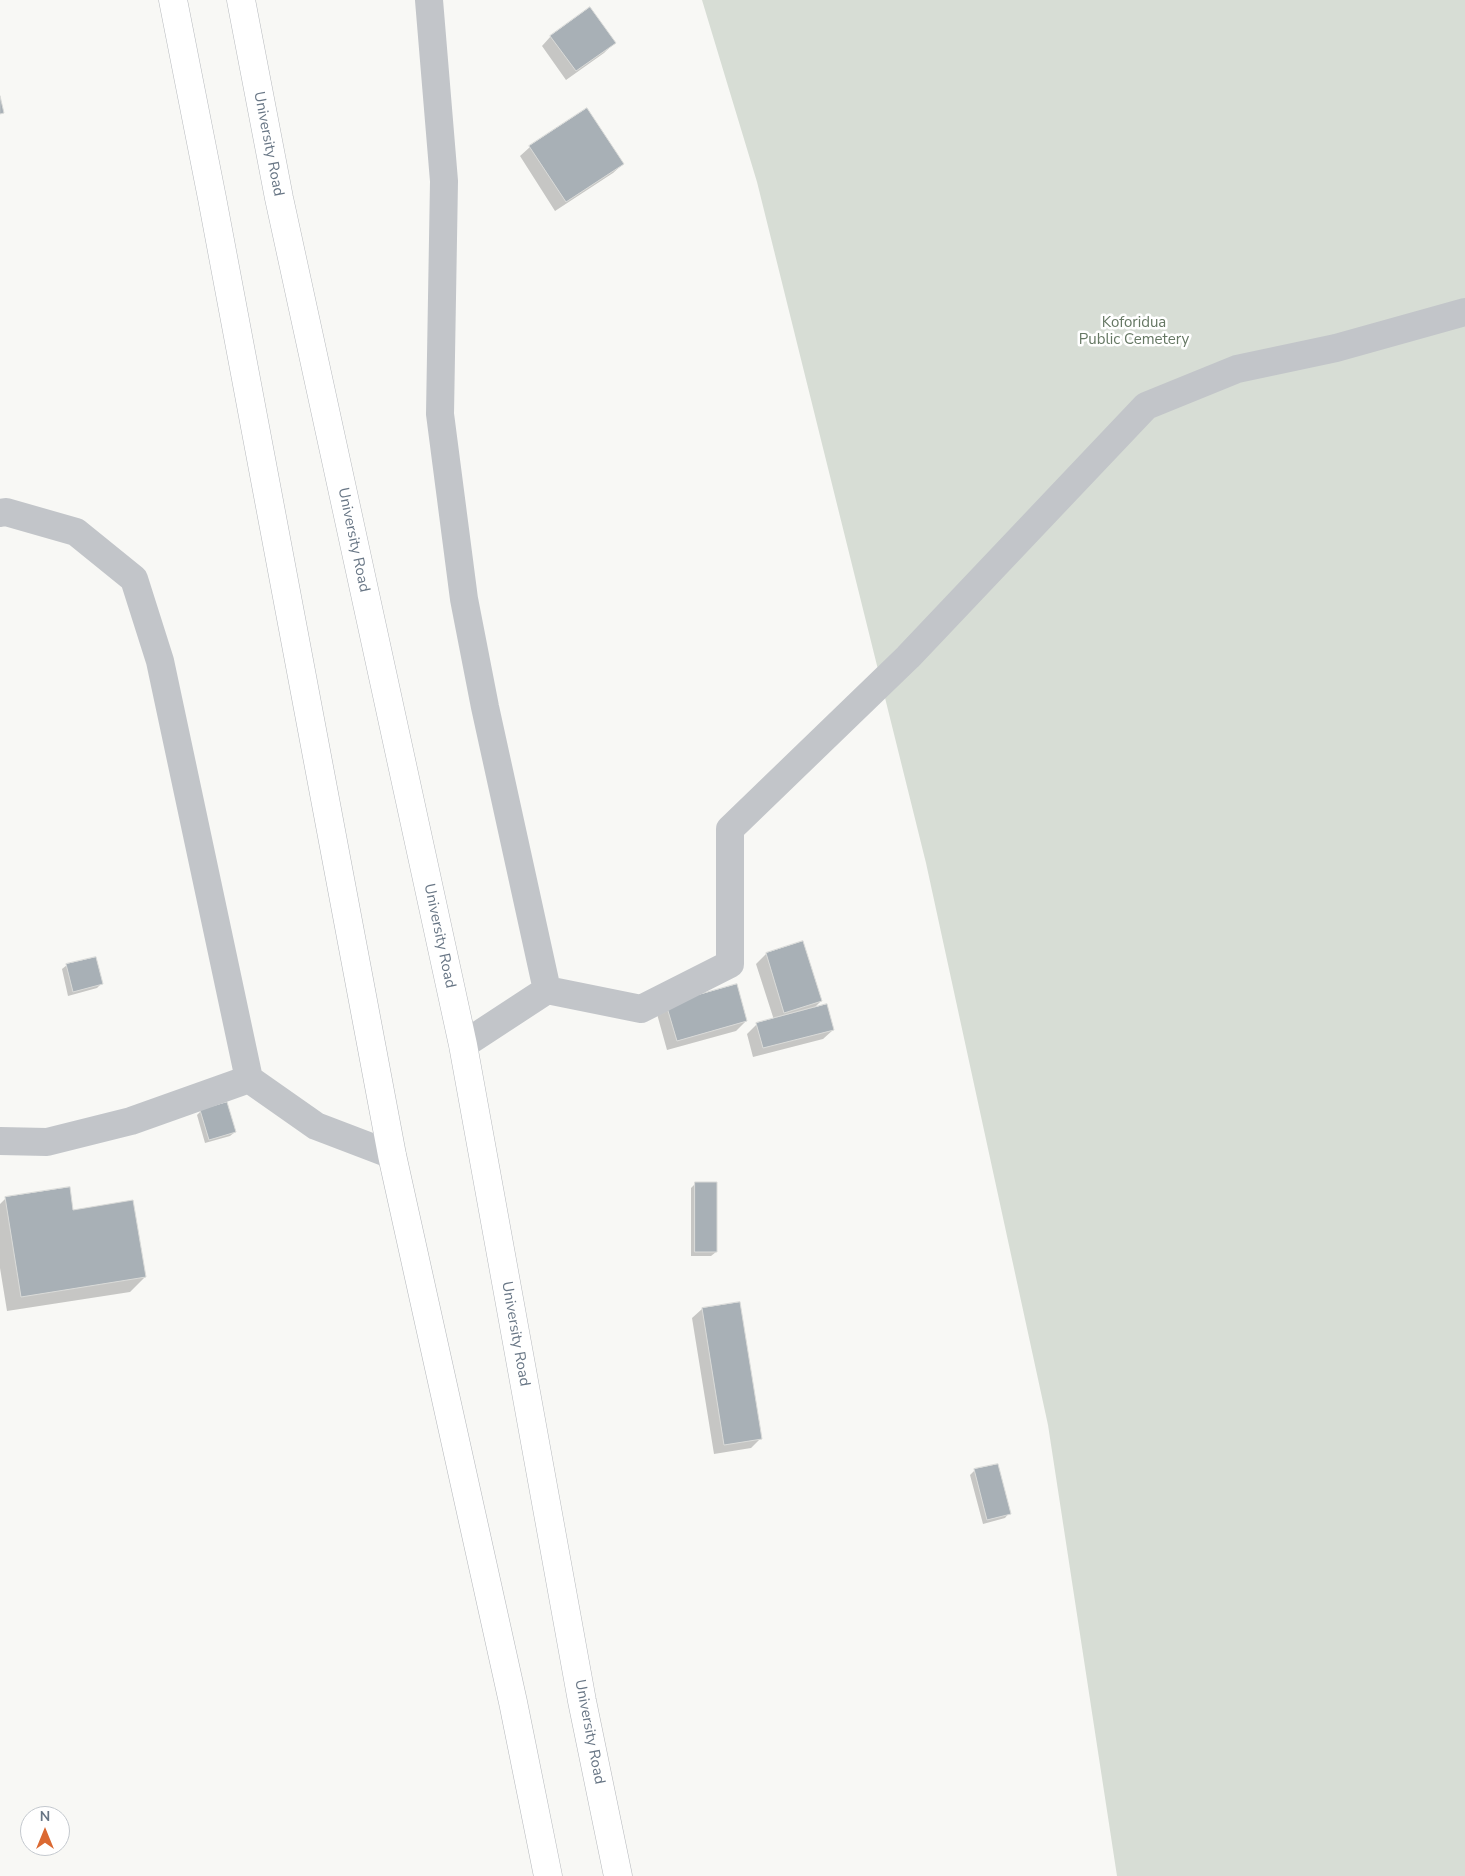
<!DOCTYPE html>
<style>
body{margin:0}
#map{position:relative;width:1465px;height:1876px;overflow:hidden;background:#f8f8f5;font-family:"Nunito Sans",sans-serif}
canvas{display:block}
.north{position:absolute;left:20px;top:1806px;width:50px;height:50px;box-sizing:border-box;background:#fff;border:1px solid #c3c8ce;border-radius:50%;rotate:0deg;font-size:14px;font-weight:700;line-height:20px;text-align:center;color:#687685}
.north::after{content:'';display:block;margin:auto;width:18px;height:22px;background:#db6932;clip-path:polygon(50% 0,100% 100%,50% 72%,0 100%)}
</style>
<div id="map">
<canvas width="1465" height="1876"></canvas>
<div class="north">N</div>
</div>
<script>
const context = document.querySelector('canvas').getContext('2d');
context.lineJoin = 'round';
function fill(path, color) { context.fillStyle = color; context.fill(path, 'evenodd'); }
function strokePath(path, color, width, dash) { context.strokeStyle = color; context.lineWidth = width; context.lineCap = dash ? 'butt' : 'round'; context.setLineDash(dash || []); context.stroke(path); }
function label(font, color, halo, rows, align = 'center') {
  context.font = font + ' "Nunito Sans",sans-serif'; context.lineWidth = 5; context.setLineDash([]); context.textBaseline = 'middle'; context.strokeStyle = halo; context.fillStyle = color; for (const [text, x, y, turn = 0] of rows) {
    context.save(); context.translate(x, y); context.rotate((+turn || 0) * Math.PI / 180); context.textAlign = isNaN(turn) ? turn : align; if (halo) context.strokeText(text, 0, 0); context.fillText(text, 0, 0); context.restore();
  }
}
const green = new Path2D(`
 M702,0H1465V1876H1117L1048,1425L926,863L757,182Z`);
const shadow = new Path2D(`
 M551,36L614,43L604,53L566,80L542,46Z
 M530,147L623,164L613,173L555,211L520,156Z
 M802,943L821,1001L812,1010L833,1030L823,1039L753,1057L747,1034L757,1024L774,1020L756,964L766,954Z
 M67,965L101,984L97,988L68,996L62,969Z
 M667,1005L746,1021L736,1031L667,1050L657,1014Z
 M201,1111L235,1132L230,1136L205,1143L197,1115Z
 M696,1183L716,1252L711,1256H691V1188Z
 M6,1198L72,1211L145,1277L130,1292L7,1311L0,1268V1204Z
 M702,1309L760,1439L751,1448L714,1454L692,1318Z
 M975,1470L1009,1513L1005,1518L983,1524L970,1475Z`);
const building = new Path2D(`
 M590,7L616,43L576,71L550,36Z
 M0,96L4,113L0,114Z
 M587,108L624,164L566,202L529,146Z
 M803,941L822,1001L784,1013L766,953Z
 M96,957L103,984L73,992L66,964Z
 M737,984L747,1021L677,1041L666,1004Z
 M827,1004L834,1030L763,1048L756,1023Z
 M227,1102L236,1132L209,1140L200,1110Z
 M695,1182H717V1252H695Z
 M70,1187L73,1210L133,1200L146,1277L21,1297L5,1197Z
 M740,1302L762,1439L724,1445L702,1308Z
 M998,1464L1011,1514L987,1520L974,1469Z`);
const minor = new Path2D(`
 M429,0L444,181L440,414L464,599L485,707L547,990
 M0,513L6,512L76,532L134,579L160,661L249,1079L316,1126L392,1155
 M463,1045L547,990L641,1009L730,964V829L908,657L1146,406L1237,369L1336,348L1465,312
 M0,1141L47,1142L131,1121L249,1079`);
const trunk = new Path2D(`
 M173,0L212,198L392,1155L513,1702L548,1876
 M241,0L279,198L463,1045L582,1701L618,1876`);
const streetNames = [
 ["University Road",268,144,79],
 ["University Road",353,540,78],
 ["University Road",439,936,78],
 ["University Road",515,1334,80],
 ["University Road",589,1732,79]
];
const parkNames = [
 ["Koforidua",1134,323],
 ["Public Cemetery",1134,340]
];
fill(green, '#d7ddd5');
fill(shadow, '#0003');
fill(building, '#a8b0b6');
strokePath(building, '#d9dad8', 1);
strokePath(trunk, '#b5b8bc', 29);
strokePath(minor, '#c2c5c9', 28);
strokePath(trunk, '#fff', 28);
label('15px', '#687685', '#fff', streetNames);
label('15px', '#657763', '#fff', parkNames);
</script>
